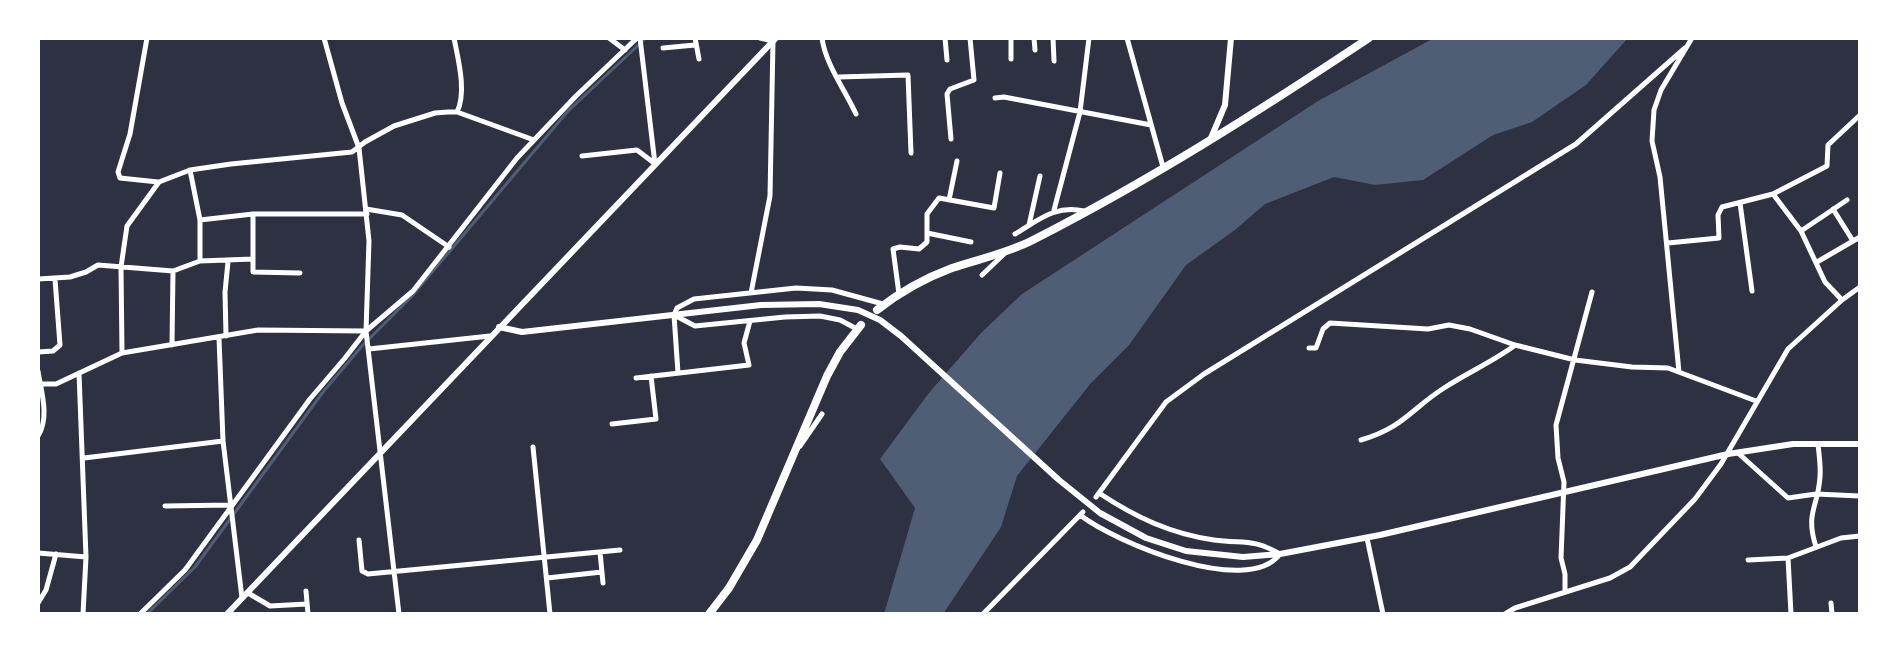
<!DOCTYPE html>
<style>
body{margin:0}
#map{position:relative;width:1898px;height:652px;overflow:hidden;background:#2d3142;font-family:"Asap Condensed",sans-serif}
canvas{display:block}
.frame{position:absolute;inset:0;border:40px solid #fff;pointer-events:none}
</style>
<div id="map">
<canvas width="1898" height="652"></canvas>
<div class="frame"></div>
</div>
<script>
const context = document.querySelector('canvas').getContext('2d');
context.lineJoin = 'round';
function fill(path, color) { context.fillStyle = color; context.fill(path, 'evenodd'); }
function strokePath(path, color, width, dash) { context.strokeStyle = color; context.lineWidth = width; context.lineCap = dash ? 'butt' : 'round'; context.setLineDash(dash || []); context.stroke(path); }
const water = new Path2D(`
 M1434,38H1628L1586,85L1532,122L1493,135L1423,180L1375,185L1334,177L1265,204L1235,230L1186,265L1129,345L1091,383L1017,476L1001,527L943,614H884L915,508L880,459L928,394L981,333L1022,294L1318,101Z`);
const stream = new Path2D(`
 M147,614L195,567L323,392L362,346L411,297L568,111L646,38`);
const minor = new Path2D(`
 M147,38L130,134L118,172L120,178L158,182
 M324,38L342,103L359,148L369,241L366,331L399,614
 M454,38C458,59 467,92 457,112
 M609,38L625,50
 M640,38L655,164
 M695,38L699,59
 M822,38C825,63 845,90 856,114
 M945,38L947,60
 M1011,38V59
 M1034,38L1035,50
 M1053,38L1054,61
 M1127,38L1163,167
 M663,48L695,45
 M839,77L908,75L911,153
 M995,98L1004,97L1151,125
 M951,139L947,94L950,89L974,80L970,38
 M582,156L637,150L654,163
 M1773,194L1801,231L1825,282L1842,300
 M949,200L957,161
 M1740,203L1752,291
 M366,209L402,215L449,247
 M1833,209L1853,241
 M1054,210L1080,112L1089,38
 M253,214V272L300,273
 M200,220L253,214H367
 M1029,225L1040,176
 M1801,231L1847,200
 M927,233L971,242
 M1015,234C1037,221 1056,204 1084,211
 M1668,243L1719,238L1718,215L1722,207L1773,194L1827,166L1828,145L1860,115
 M200,261L253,259
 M1817,262L1860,237
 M982,275L1004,254
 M38,279L70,277L86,272L98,265L173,271L200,261V220L190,170
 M751,293L770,196L773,41L760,38
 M899,294L893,249L900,247L919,249L927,242V214L939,198L994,208L1000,173
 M676,316L695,326L785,317L820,316L840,320L857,329
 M226,336L225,292L228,262
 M219,338L223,441L242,598
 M172,345L173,271
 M1309,348H1316L1323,329L1330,323L1428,329L1449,325L1470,329L1515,345L1575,360L1632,367L1668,368L1756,401
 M369,349L490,336
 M38,352L53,351L60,345L55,279
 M122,353L121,267L127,226L159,182L190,170L231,164L352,152L365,142L394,126L435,113L448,112H457L534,140
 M38,371C41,391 50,417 38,436
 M1679,372L1660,177L1652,141L1654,110L1661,90L1692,38
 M79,373L86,557L83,614
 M678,373L674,315L677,308L694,299L796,288L832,290L883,304
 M636,378L749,365L744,343L750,321
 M38,384H56L122,353L258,330L365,331
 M612,424L656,419L651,376
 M1361,440C1403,428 1411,409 1444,388C1467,373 1492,362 1514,346
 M800,446L822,414
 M533,447L550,614
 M1738,453L1788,498L1816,494L1860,496
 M84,458L223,441
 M1096,497L1166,402L1204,374L1576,144L1685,48
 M165,506L230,505
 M1080,515C1115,542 1247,598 1280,554C1252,538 1244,544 1214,540C1171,534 1135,517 1099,493
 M1367,538L1383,614
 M359,540L362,571L368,574L620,550
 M1816,547C1805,512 1818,508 1820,477C1821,466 1819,455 1818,444
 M600,552L603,583
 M38,553L86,557
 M1788,558L1791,614
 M1748,560L1788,558L1841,538L1860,536
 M547,578L602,572
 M306,591L308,614
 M1565,592V574L1561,558L1564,482L1558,458L1556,425L1592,292
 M248,593L270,606L307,604
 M38,603L46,590L56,554
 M1831,603L1832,614
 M140,614L185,570L310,399L345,358L366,331L413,291L517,158L576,96L637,38
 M983,614L1083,512
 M1505,614L1515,608L1610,578L1630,567L1695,499L1721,464L1788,349L1842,300L1860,287`);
const tertiary = new Path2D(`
 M1211,138L1225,105L1231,38
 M499,327L522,332L761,305L819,304L858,310L880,320L901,336L1059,480L1100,513L1146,538L1186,551L1243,557L1280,554L1380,535L1728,454L1793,444H1860
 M227,614L776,38`);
const primary = new Path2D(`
 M877,310C900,292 925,278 952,268C979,259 1008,253 1033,240C1149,181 1261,110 1369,38
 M709,614L729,588L757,540L827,376L840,352L861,325`);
fill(water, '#4f5d75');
strokePath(stream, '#4f5d75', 3);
strokePath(minor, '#fff', 5);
strokePath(tertiary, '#fff', 6);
strokePath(primary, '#fff', 8);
</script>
